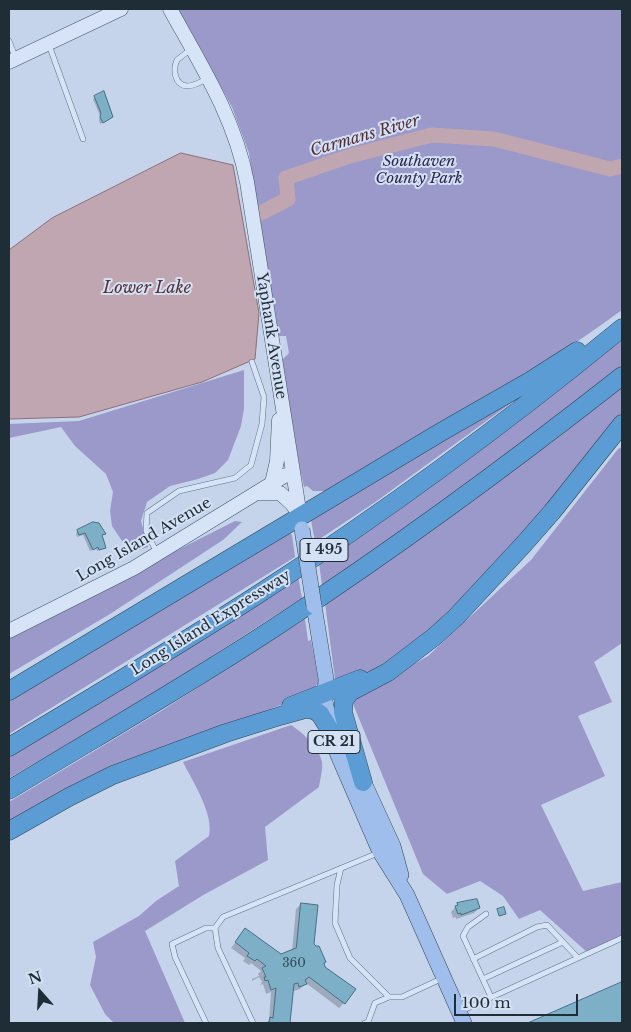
<!DOCTYPE html>
<style>
body{margin:0}
#map{position:relative;width:631px;height:1032px;overflow:hidden;background:#c5d4eb;font-family:"Libre Baskerville",serif}
canvas{display:block}
.frame{position:absolute;inset:0;border:10px solid #1f2d36;pointer-events:none}
.north{position:absolute;left:15px;top:967px;width:50px;height:50px;-webkit-text-stroke:4px #d4e0f3;paint-order:stroke;rotate:341deg;font-size:14px;font-weight:700;line-height:20px;text-align:center;color:#1f2d36}
.north::after{content:'';display:block;margin:auto;width:18px;height:22px;background:#1f2d36;clip-path:polygon(50% 0,100% 100%,50% 72%,0 100%)}
.scale{position:absolute;left:454px;top:994px;width:124px;height:22px;box-sizing:border-box;border:2px solid #1f2d36;border-top:0;padding-left:6px;font-size:15px;line-height:18px;white-space:nowrap;color:#1f2d36;-webkit-text-stroke:4px #d4e0f3;paint-order:stroke}
</style>
<div id="map">
<canvas width="631" height="1032"></canvas>
<div class="frame"></div>
<div class="north">N</div>
<div class="scale">100 m</div>
</div>
<script>
const context = document.querySelector('canvas').getContext('2d');
context.lineJoin = 'round';
function fill(path, color) { context.fillStyle = color; context.fill(path, 'evenodd'); }
function strokePath(path, color, width, dash) { context.strokeStyle = color; context.lineWidth = width; context.lineCap = dash ? 'butt' : 'round'; context.setLineDash(dash || []); context.stroke(path); }
function label(font, color, halo, rows, align = 'center') {
  context.font = font + ' "Libre Baskerville",serif'; context.lineWidth = 4; context.setLineDash([]); context.textBaseline = 'middle'; context.strokeStyle = halo; context.fillStyle = color; for (const [text, x, y, turn = 0] of rows) {
    context.save(); context.translate(x, y); context.rotate((+turn || 0) * Math.PI / 180); context.textAlign = isNaN(turn) ? turn : align; if (halo) context.strokeText(text, 0, 0); context.fillText(text, 0, 0); context.restore();
  }
}
const green = new Path2D(`
 M178,9H622V310C528,379 425,434 325,492L324,491H313L307,486L304,487L300,469L282,360L289,353L286,336H277L249,153L232,107Z
 M622,339V367L617,372L487,471L322,586L319,562L476,451Z
 M244,370V409L241,426L228,460L215,473L198,479L170,486L147,502L141,521L148,547L130,553L112,526L110,511L113,492L106,474L75,446L61,427L9,438V424L79,421Z
 M622,387V419C579,470 536,521 490,570C448,614 403,669 340,680L338,678L335,679L325,603L552,442Z
 M518,398L374,503L315,542L311,520L313,515Z
 M622,447V643L594,662L612,702L578,716L605,776L541,805L583,891L622,882V938L588,953L540,910L519,919L503,896L480,881L447,894L423,874L351,699L428,656L531,560L618,449Z
 M235,521L242,522L223,540L110,614L9,674V635Z
 M289,532L292,535L295,557L9,734V698Z
 M298,576L302,598L144,700L9,778V755Z
 M305,619L308,641L311,640L319,684L316,685V688L298,698L233,724L9,826V802L161,711Z
 M291,725C303,733 319,747 322,762C323,769 320,780 319,787L265,827L268,860L205,894L145,931L185,1023H114L105,1014L90,985L96,957L93,942L139,916L156,901L179,886L175,861L209,836C214,814 193,782 183,762Z`);
const water = new Path2D(`
 M181,153L233,165L259,313L255,359L202,382L79,417L9,419V250L52,218Z`);
const shadow = new Path2D(`
 M104,93L111,110L109,119L100,124L99,120L100,116L93,99Z
 M78,531L104,534L101,536L105,547L97,551L96,548L90,551L83,535L77,537L76,533Z
 M301,904L313,944L344,1003L339,1008L306,983L300,989L294,991L292,986L288,1023H266L269,1020L271,992L266,994L263,984L260,985L262,982L259,977L252,981V979L259,976L258,974L261,971L251,963L249,965L243,961L245,958L231,948L245,930L281,956L292,951L296,909Z
 M458,904L479,908L474,913L456,919V917L453,918L451,912Z
 M622,984V1023H531Z`);
const river = new Path2D(`
 M261,213L288,199L286,178L350,156L432,135L494,139L610,169L622,166`);
const building = new Path2D(`
 M104,91L113,117L103,123L100,117L101,113L94,96Z
 M93,522L99,523L106,534L102,535L106,548L99,550L98,547L93,550L85,533L79,535L77,530Z
 M477,899L480,908L461,915V913L458,914L455,906L458,905L457,903Z
 M301,903L318,905L314,944L316,946H319L326,962L324,963L325,967L356,989L345,1004L309,977L305,980L307,984L299,987L298,983L294,984L290,1023H269L270,1017L273,1018L276,988L271,990L268,980L265,981L264,977H266L262,968L266,966L257,959L255,961L247,956L249,953L235,942L245,928L281,954L296,948Z
 M504,907L506,914L499,916L497,909Z
 M622,982V1023H528Z`);
const lane = new Path2D(`
 M9,41L16,59
 M49,45L83,139
 M191,49L177,60C173,69 174,85 187,86C194,86 201,82 206,79
 M157,553L146,531L147,513L179,491L235,478L251,465L262,424L264,397L252,362
 M341,868L337,885L335,923L350,958L389,997
 M486,914L468,927L463,936L491,997
 M473,959L537,927L547,925L578,958
 M483,979L563,942
 M461,1011L622,938
 M206,1023L175,957L172,944L206,928H215
 M253,1023L218,948L215,928L223,917L378,853
 M365,1023L368,1022L375,1003L389,997H402L443,978`);
const secondary = new Path2D(`
 M170,9C201,65 235,118 247,182L300,516
 M9,62L121,9
 M272,483L277,461L279,420
 M258,493H280L292,504L299,514
 M9,631L134,568L284,476L293,473`);
const primary = new Path2D(`
 M314,606L326,679L325,701L333,741L338,755L380,852L407,895L464,1023
 M359,772L393,846L401,875`);
const highway = new Path2D(`
 M9,691L441,432L530,381L577,351
 M291,706L360,679
 M9,747C91,698 173,649 254,597C381,515 505,424 622,328
 M363,782L343,712L344,700L350,692L388,672L434,637L456,617L523,545L552,512L622,424
 M9,790C98,736 189,684 277,626C396,548 510,464 622,376
 M9,831L69,797L113,775L226,733L280,716L305,709L314,710L320,714L331,732`);
const primaryBridge = new Path2D(`
 M302,529L314,606`);
const numberNames = [
 ["360",294,964]
];
const shields = [
 [324,550,48],
 [334,742,52]
];
const shieldNames = [
 ["I 495",324,550],
 ["CR 21",334,742]
];
const parkNames = [
 ["Southaven",419,162],
 ["County Park",419,179]
];
const streetNames = [
 ["Yaphank Avenue",271,336,81],
 ["Long Island Avenue",144,540,-30],
 ["Long Island Expressway",211,623,-32]
];
const waterNames = [
 ["Carmans River",365,136,-16],
 ["Lower Lake",147,288]
];
fill(green, '#9a99c9');
fill(water, '#bfa6b0');
strokePath(water, '#8d6e78', 1);
fill(shadow, '#0003');
strokePath(river, '#bfa6b0', 15);
fill(building, '#7dafc7');
strokePath(building, '#437083', 1);
strokePath(lane, '#5c7385', 6);
strokePath(secondary, '#3f5767', 15);
strokePath(primary, '#304653', 16);
strokePath(highway, '#304653', 19);
strokePath(lane, '#d7e4f7', 5);
strokePath(secondary, '#d7e4f7', 14);
strokePath(primary, '#9fbeec', 15);
strokePath(highway, '#5b9cd5', 18);
strokePath(primaryBridge, '#304653', 16, []);
strokePath(primaryBridge, '#9fbeec', 15);
label('12px', '#364e5a', null, numberNames);
for (const [x, y, w] of shields) { const box = new Path2D(); box.roundRect(x - w / 2, y - 11.5, w, 23, 4); context.fillStyle = '#d4e0f3'; context.fill(box); strokePath(box, '#1f2d36', 1); }
label('bold 14px', '#1f2d36', null, shieldNames);
label('italic 15px', '#2e2751', '#d4e0f3', parkNames);
label('15px', '#1f2d36', '#d4e0f3', streetNames);
label('italic 16px', '#552f35', '#d4e0f3', waterNames);
</script>
